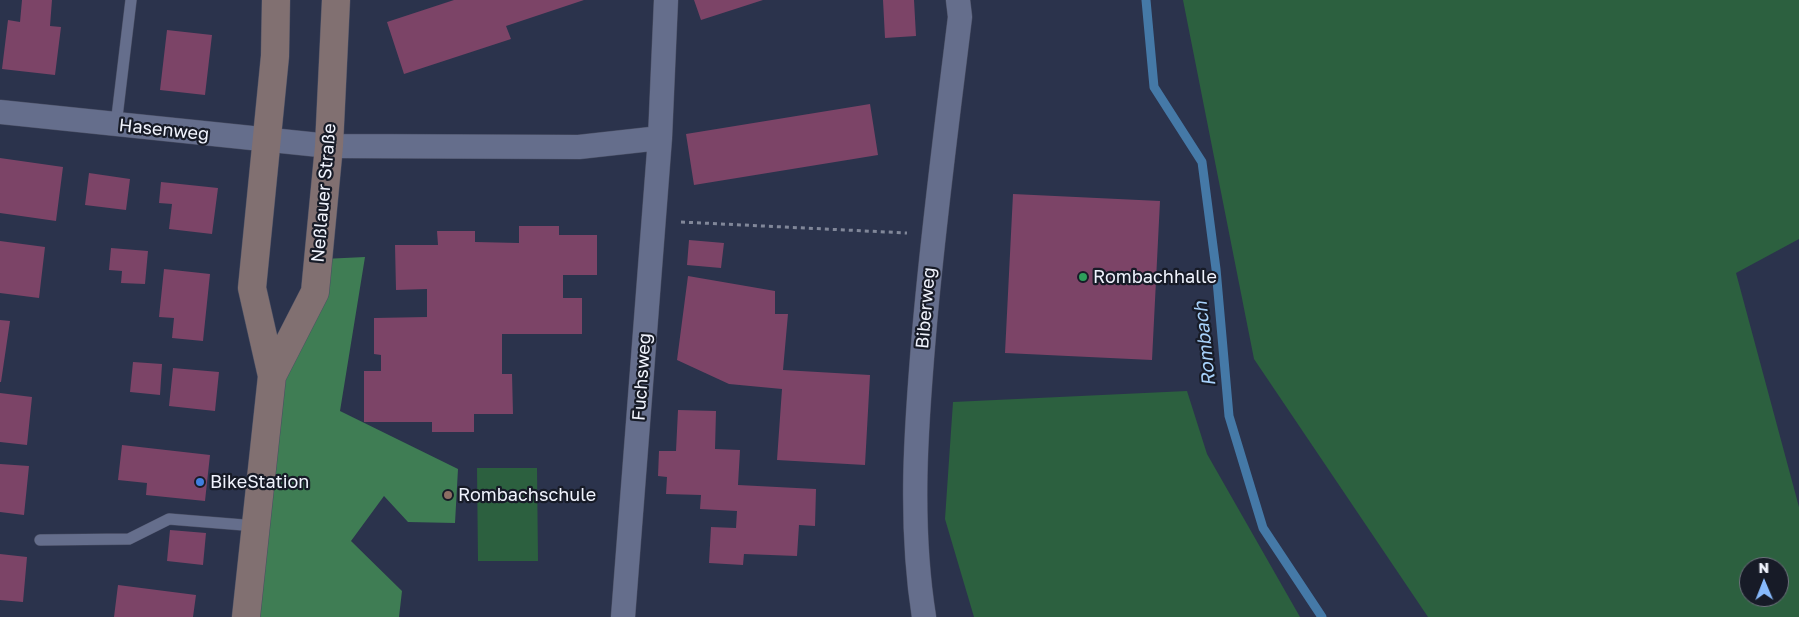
<!DOCTYPE html>
<meta charset="utf-8">
<style>
body{margin:0}
#map{position:relative;width:1799px;height:617px;overflow:hidden;background:#2b334c;font-family:"Golos Text",sans-serif}
canvas{display:block}
.north{position:absolute;left:1739px;top:557px;width:50px;height:50px;box-sizing:border-box;background:#171b27;border:1px solid #6e717d;border-radius:50%;rotate:359deg;font-size:14px;font-weight:700;line-height:20px;text-align:center;color:#f0f3fd}
.north::after{content:'';display:block;margin:auto;width:18px;height:22px;background:#88bafc;clip-path:polygon(50% 0,100% 100%,50% 72%,0 100%)}
</style>
<div id="map">
<canvas width="1799" height="617"></canvas>
<div class="north">N</div>
</div>
<script>
const context = document.querySelector('canvas').getContext('2d');
context.lineJoin = 'round';
function fill(path, color) { context.fillStyle = color; context.fill(path, 'evenodd'); }
function strokePath(path, color, width, dash) { context.strokeStyle = color; context.lineWidth = width; context.lineCap = dash ? 'butt' : 'round'; context.setLineDash(dash || []); context.stroke(path); }
function label(font, color, halo, rows, align = 'center') {
  context.font = font + ' "Golos Text",sans-serif'; context.lineWidth = 4.5; context.setLineDash([]); context.textBaseline = 'middle'; context.strokeStyle = halo; context.fillStyle = color; for (const [text, x, y, turn = 0] of rows) {
    context.save(); context.translate(x, y); context.rotate((+turn || 0) * Math.PI / 180); context.textAlign = isNaN(turn) ? turn : align; if (halo) context.strokeText(text, 0, 0); context.fillText(text, 0, 0); context.restore();
  }
}
const green = new Path2D(`
 M1183,0H1799V239L1736,273L1799,507V617H1428L1254,359ZM1749,567H1779V597H1749Z
 M1187,391L1207,454L1300,617H974L945,519L953,402Z
 M477,468H537L538,561H478Z`);
const forest = new Path2D(`
 M365,257L340,411L458,469L455,523L408,522L384,496L351,541L402,591L399,617H254L284,369L323,259Z`);
const stream = new Path2D(`
 M1146,0L1154,87L1202,162L1216,269L1229,416L1263,528L1322,617`);
const building = new Path2D(`
 M22,0H52L50,26L61,27L55,75L2,69L8,20L20,22Z
 M454,0H584L506,26L511,39L404,74L387,22Z
 M694,0H763L701,20Z
 M883,0H914L916,36L885,38Z
 M167,30L212,35L205,95L160,90Z
 M870,104L878,155L694,185L686,134Z
 M0,158L63,167L56,221L0,213Z
 M89,173L130,179L126,210L85,205Z
 M161,182L218,188L212,234L169,229L172,204L159,203Z
 M1013,194L1160,201L1152,360L1005,353Z
 M519,226H559V235H597V275H563V298H582V334H502V374H512L513,414H474V432H432V422H364V371H381V355L374,354V318L427,317V289L396,290L395,245H438L437,231H475V242L519,243Z
 M689,240L724,243L721,268L687,265Z
 M0,241L45,247L39,298L0,293Z
 M111,248L148,251L145,284L121,283L122,271L109,270Z
 M164,269L210,274L203,341L172,338L174,318L159,317Z
 M688,276L775,291V314H788L783,370L870,375L865,465L777,460L782,389L729,384L677,360Z
 M0,320L10,321L1,382H0Z
 M133,362L162,364L160,395L130,392Z
 M173,368L219,372L215,411L169,406Z
 M0,393L32,397L27,445L0,442Z
 M678,410L716,411L715,449L740,450L738,485L816,489L815,526L799,525L797,556L744,554L743,565L709,563L711,527L736,528L737,511L700,509L701,495L666,494L667,477L658,476L659,451H676Z
 M122,445L210,455L205,501L146,495L147,483L118,480Z
 M0,464L29,466L24,515L0,512Z
 M170,530L206,533L203,565L167,561Z
 M0,554L27,557L23,602L0,600Z
 M118,585L196,595L193,617H114Z`);
const path = new Path2D(`
 M681,222L907,233`);
const lane = new Path2D(`
 M116,125L131,0
 M40,540L129,539L169,519L256,526`);
const street = new Path2D(`
 M0,112L329,146L579,147L660,138
 M623,617L660,138L666,0
 M924,617C909,523 916,428 924,334C933,228 947,123 960,17L958,0`);
const secondary = new Path2D(`
 M272,376L315,292L329,146L336,0
 M246,617L272,376L252,288L275,56L276,0`);
const markers = [
 [1083,277,5,"#2e9e5b"],
 [200,482,5,"#3f7fe0"],
 [448,495,5,"#8d6e63"]
];
const streetNames = [
 ["Hasenweg",164,130,6],
 ["Neßlauer Straße",324,193,-85],
 ["Biberweg",926,308,-85],
 ["Fuchsweg",642,377,-86]
];
const poiNames = [
 ["Rombachhalle",1093,277],
 ["BikeStation",210,482],
 ["Rombachschule",458,495]
];
const waterNames = [
 ["Rombach",1205,344,-96]
];
fill(green, '#2c603f');
fill(forest, '#3f7d54');
strokePath(stream, '#4579a7', 9);
fill(building, '#7c4467');
strokePath(lane, '#494e63', 12);
strokePath(street, '#494e63', 25);
strokePath(secondary, '#494e63', 29);
strokePath(path, '#818799', 3, [4, 4]);
strokePath(lane, '#656e8c', 11);
strokePath(street, '#656e8c', 24);
strokePath(secondary, '#817071', 28);
for (const [x, y, r, color] of markers) { const dot = new Path2D(); dot.arc(x, y, r, 0, 2 * Math.PI); context.fillStyle = color; context.fill(dot); strokePath(dot, '#171b27', 2); }
label('18px', '#f0f3fd', '#171b27', streetNames);
label('18px', '#f0f3fd', '#171b27', poiNames, 'left');
label('italic 19px', '#a7d1fa', '#171b27', waterNames);
</script>
